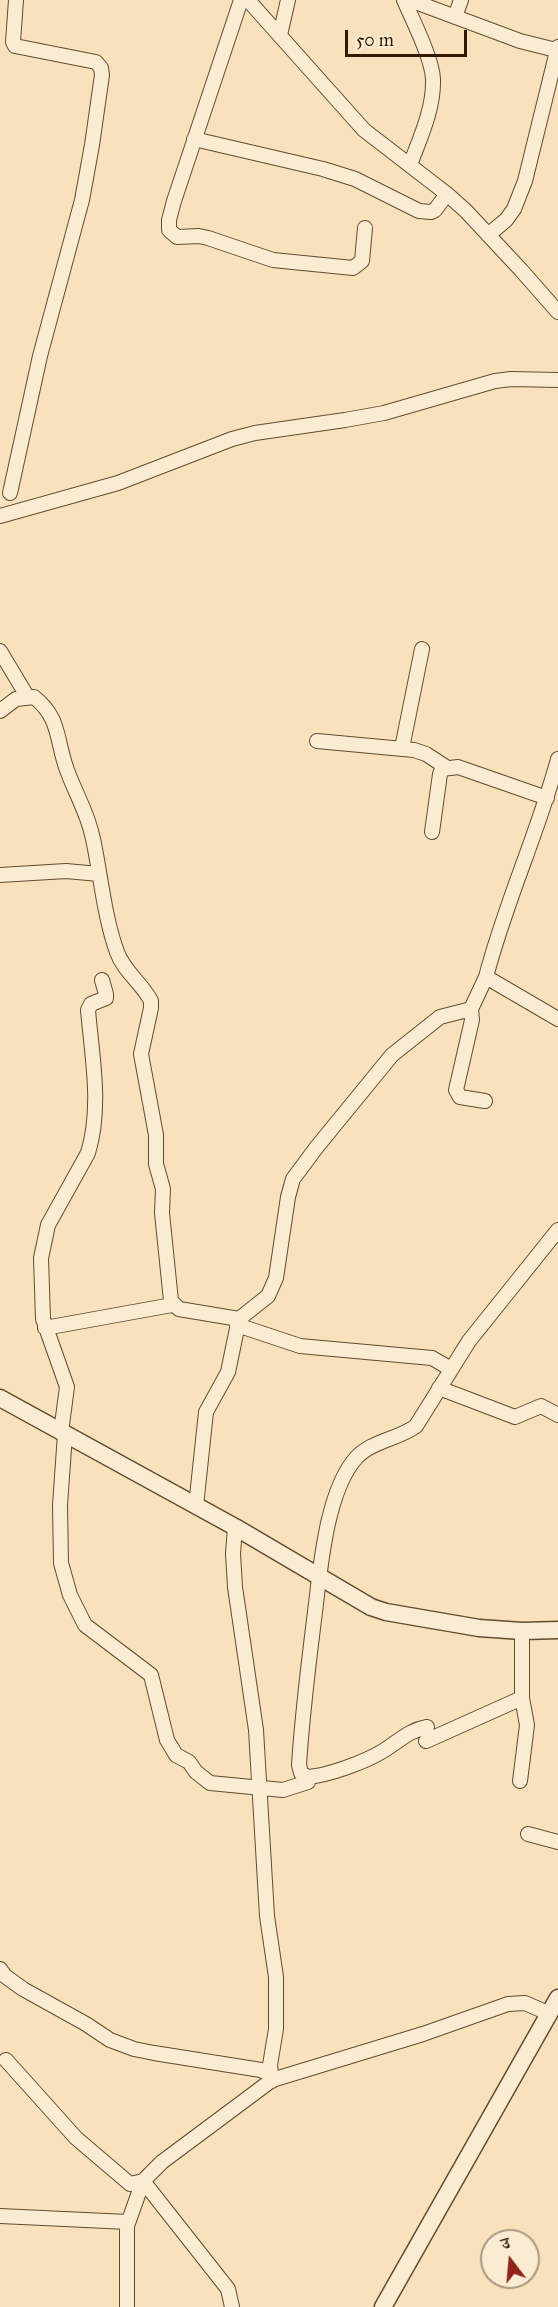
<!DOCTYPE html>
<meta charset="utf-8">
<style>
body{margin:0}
#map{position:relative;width:558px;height:2307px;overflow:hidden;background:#f8e1bb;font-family:"IM FELL Great Primer","Noto Serif Devanagari",serif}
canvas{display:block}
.north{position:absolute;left:480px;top:2229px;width:60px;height:60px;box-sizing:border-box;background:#faecd3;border:2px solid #a9987f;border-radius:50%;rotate:344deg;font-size:16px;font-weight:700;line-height:24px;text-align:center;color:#301b00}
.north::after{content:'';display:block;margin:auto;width:21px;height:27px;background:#8f2418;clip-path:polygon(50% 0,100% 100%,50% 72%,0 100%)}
.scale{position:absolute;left:345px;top:30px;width:122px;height:27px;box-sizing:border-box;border:3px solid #301b00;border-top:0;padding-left:8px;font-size:18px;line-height:21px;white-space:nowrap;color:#301b00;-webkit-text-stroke:4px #faecd3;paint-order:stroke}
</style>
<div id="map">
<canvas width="558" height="2307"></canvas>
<div class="north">उ</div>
<div class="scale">50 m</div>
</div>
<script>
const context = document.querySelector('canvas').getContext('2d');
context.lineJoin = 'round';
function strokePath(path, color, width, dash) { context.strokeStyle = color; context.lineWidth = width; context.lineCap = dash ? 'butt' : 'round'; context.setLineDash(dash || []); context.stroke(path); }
const minor = new Path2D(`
 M241,0L174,201L169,220V230L177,237L199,236L208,238L273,260L353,268L362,261L365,228
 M248,0L364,130L447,194L466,211L521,270L558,312
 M404,0C413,21 432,58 433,79C434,109 420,138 410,165
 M410,0L520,41L556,50
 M455,17L461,0
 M280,35L288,0
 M194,139L323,169L355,179L419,211L431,212L435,210L447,194
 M488,235L506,220L514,209L525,181L558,47
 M10,493L40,356L82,200L92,145L102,75L101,68L96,62L15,46L13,42L16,0
 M0,516L118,483L232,439L255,433L345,420L384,413L495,381L511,379L558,380
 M0,651L27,696
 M0,711L16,699L34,697C61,718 56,741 67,770C76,795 88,813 93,839C101,876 104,916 117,952C124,972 142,983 151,1001V1008L141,1054L156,1135V1164L163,1189L162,1213L171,1301L179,1309L239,1319
 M317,741L414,750L426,754L446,767
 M402,748L422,649
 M558,759C538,833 505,903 486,977L558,1019
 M432,832L440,774L442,769L458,767L547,798
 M0,875L66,871L99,874
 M471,1009L472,1020L456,1090L460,1097L485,1101
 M237,1325L300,1346L432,1358L451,1369
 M45,1328L172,1305
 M439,1388L515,1417L541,1406L558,1415
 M61,1432L67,1387L43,1319L41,1258L48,1225L88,1153C102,1107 92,1057 88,1010L91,1004L106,998V994L102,980
 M65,1434L60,1505L61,1563L70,1595L85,1625L151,1675L167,1740L176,1755L189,1762L196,1772L210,1783L283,1790L308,1782
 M196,1506L206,1412L228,1372L239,1319L268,1296L276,1278L288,1197L293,1179L316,1148L392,1055L440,1017L471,1009L486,977
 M235,1527L233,1554L235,1587L256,1730L267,1916L276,1977V2029L270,2065L272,2081
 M427,1727C409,1730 398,1742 383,1751C365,1762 327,1776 307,1777L301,1773L299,1765C302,1717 308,1668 314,1620C320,1574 325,1493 356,1458C371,1441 399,1439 416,1426L469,1341L558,1230
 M426,1741L522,1698
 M520,1781L527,1725L522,1698V1631
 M528,1834L558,1842
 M0,1969L5,1976L23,1989L86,2024L110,2040L134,2049L154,2053L261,2070L271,2075
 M6,2060L76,2138L130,2184L143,2181
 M0,2216L128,2222
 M127,2307V2226L143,2181
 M232,2307L228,2289L143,2181L162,2162L272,2080L423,2034L508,2004L525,2003L541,2010L549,2016`);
const tertiary = new Path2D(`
 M0,1398L235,1527L371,1607L386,1612L479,1628L522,1631L558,1630
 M383,2307L558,1998`);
strokePath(minor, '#624c2f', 16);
strokePath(tertiary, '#624c2f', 19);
strokePath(minor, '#faecd3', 14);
strokePath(tertiary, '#faecd3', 16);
</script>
